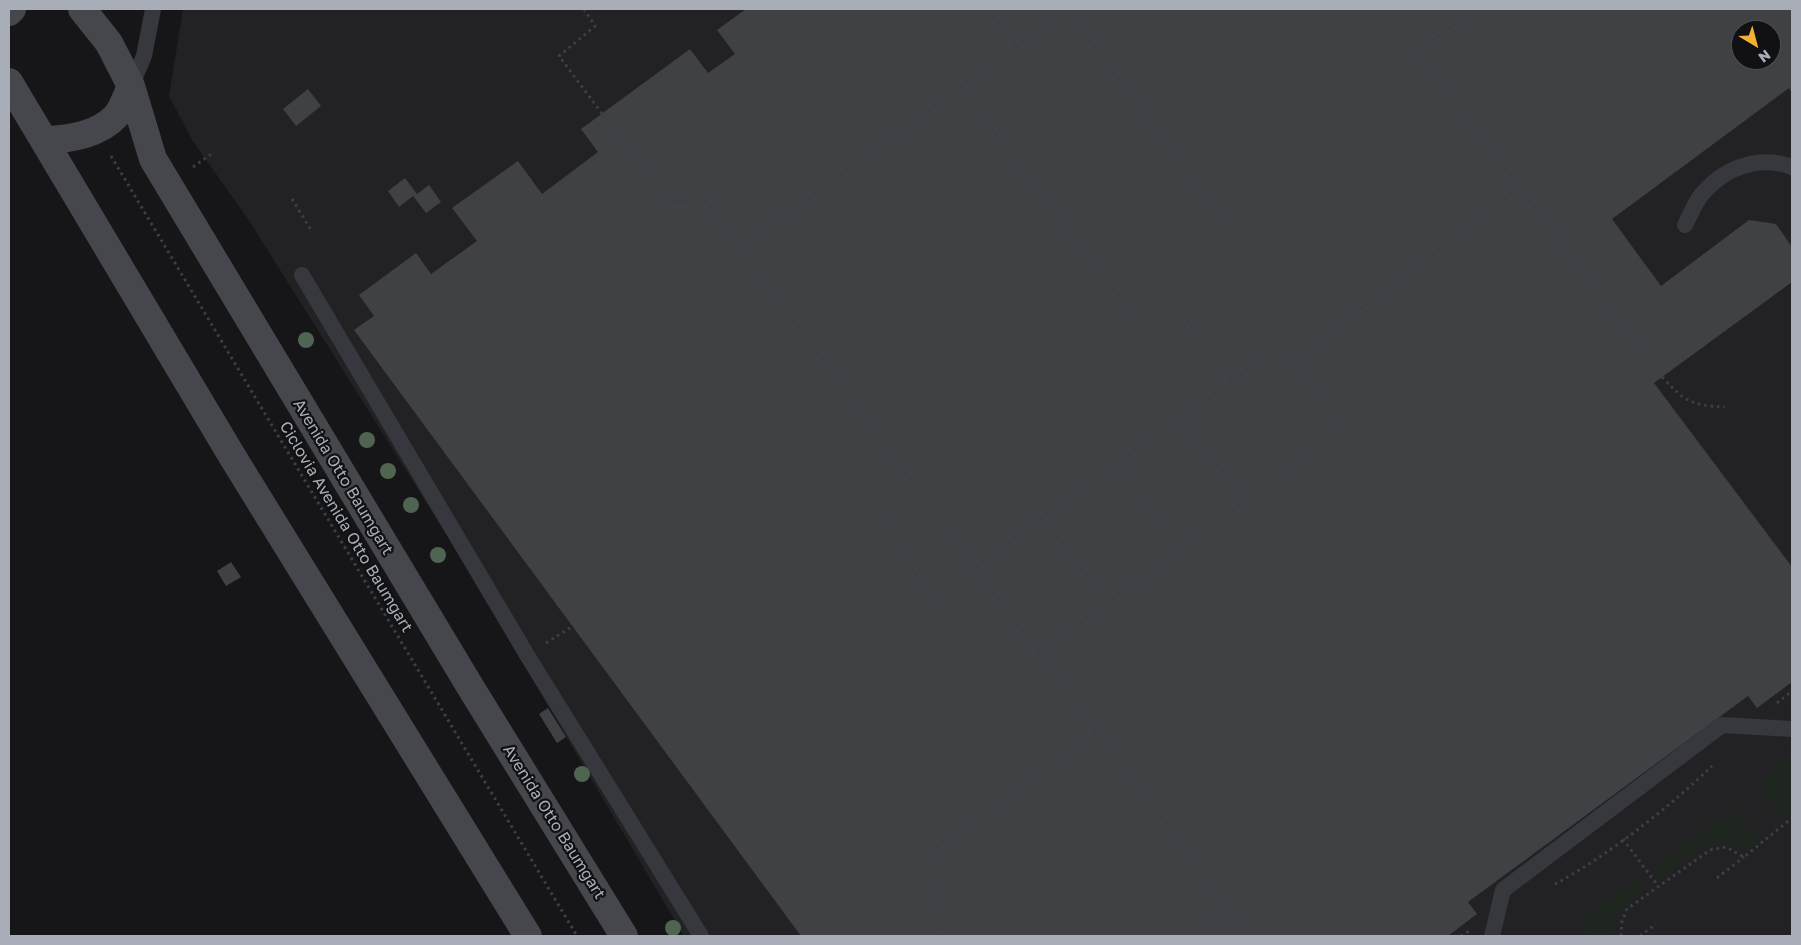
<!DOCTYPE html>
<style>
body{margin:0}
#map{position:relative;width:1801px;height:945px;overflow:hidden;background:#161618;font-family:"Golos Text",sans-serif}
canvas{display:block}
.frame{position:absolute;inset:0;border:10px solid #a8adb8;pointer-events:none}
.north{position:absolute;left:1731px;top:20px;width:50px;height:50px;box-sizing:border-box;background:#111113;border:1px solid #4d4f55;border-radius:50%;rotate:143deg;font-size:14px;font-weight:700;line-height:20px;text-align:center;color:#a8adb8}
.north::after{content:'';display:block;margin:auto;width:18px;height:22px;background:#f2b134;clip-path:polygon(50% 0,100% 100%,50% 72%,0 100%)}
</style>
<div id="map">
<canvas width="1801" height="945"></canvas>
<div class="frame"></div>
<div class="north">N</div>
</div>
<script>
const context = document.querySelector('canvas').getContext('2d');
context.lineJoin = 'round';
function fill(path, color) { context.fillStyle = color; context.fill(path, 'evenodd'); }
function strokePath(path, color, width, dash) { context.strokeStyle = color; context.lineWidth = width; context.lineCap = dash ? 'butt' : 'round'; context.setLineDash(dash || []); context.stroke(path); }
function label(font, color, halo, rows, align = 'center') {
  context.font = font + ' "Golos Text",sans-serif'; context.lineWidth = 4.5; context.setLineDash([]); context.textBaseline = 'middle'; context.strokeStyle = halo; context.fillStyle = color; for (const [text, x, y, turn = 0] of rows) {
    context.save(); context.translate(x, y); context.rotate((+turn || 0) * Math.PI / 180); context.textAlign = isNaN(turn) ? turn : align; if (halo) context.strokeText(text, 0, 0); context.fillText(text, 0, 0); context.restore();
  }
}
const built = new Path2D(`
 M183,9H1792V936H684L456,550L248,219L192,140L169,96ZM1741,30H1771V60H1741Z`);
const green = new Path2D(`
 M1787,756L1792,757V813L1785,822C1777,812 1758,795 1762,782Z
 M1734,809L1760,840L1747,850C1714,829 1690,857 1663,876L1655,865Z
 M1636,877L1645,889C1628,901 1612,913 1613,936H1588L1583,929L1584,920Z`);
const building = new Path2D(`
 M746,9H1792V93L1789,88L1612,219L1661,286L1749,220L1776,224L1792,247V282L1654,383L1792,567V682L1757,708L1748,696L1468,902L1477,914L1448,936H801L354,330L374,316L359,295L416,253L431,274L477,241L452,208L518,161L542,194L598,152L581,129L690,49L708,73L735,54L717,30ZM1741,30H1771V60H1741Z
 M308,89L321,106L296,126L283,109Z
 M405,178L417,194L429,185L441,202L426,213L413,196L399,207L388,191Z
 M231,562L241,577L226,586L217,571Z
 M548,708L566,737L557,743L539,714Z`);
const path = new Path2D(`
 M584,9L595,26L559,56L668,202L704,200L1249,936
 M1067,9L1239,241
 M1477,9L1417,51L1662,377C1686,402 1690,405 1725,407
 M1016,46L1065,9
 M960,87L1136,318
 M111,156L577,936
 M193,167L213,153
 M292,199L311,230
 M740,248L1016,46L987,9
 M1168,294L1232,380
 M1117,462L1178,551
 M1245,501L1345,428L1293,361
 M878,513L931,598L1281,345L1293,361L1519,187
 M1041,517L1108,602
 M546,643L573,626
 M1039,653L1245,501L1181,417
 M1777,703L1792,691
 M1623,839L1658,886
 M1717,878L1744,857
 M1555,884C1606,857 1671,806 1712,766
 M940,936L932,850L1097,731
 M1189,936L1228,908
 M1461,936L1469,931
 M1621,936L1622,921L1627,909L1710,850L1726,847L1744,857L1792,818
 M1640,936L1656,924`);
const service = new Path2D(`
 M131,86L144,56L153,9
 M1685,225C1690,215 1695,203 1702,194C1725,167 1759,155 1792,167
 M302,275L527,655L701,936
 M1492,936L1503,890L1722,725L1792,729`);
const secondary = new Path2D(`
 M82,9L109,43L131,86L153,159L471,688L624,936
 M9,12L12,9
 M9,82L232,456L528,936
 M45,140C70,139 99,135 117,115C123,107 127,95 131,86`);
const trees = [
 [306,340],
 [367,440],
 [388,471],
 [411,505],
 [438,555],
 [582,774],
 [673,928]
];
const streetNames = [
 ["Avenida Otto Baumgart",343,477,59],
 ["Ciclovia Avenida Otto Baumgart",346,527,59],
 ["Avenida Otto Baumgart",554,822,58]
];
fill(built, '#222225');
fill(green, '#1e261f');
fill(building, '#404145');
strokePath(path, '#3d3f44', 3, [2.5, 4]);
strokePath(service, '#37383d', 16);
strokePath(secondary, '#45474d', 28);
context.fillStyle = '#506452';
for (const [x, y] of trees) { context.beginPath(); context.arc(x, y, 8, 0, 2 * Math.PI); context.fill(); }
label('16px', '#a8adb8', '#111113', streetNames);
</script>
